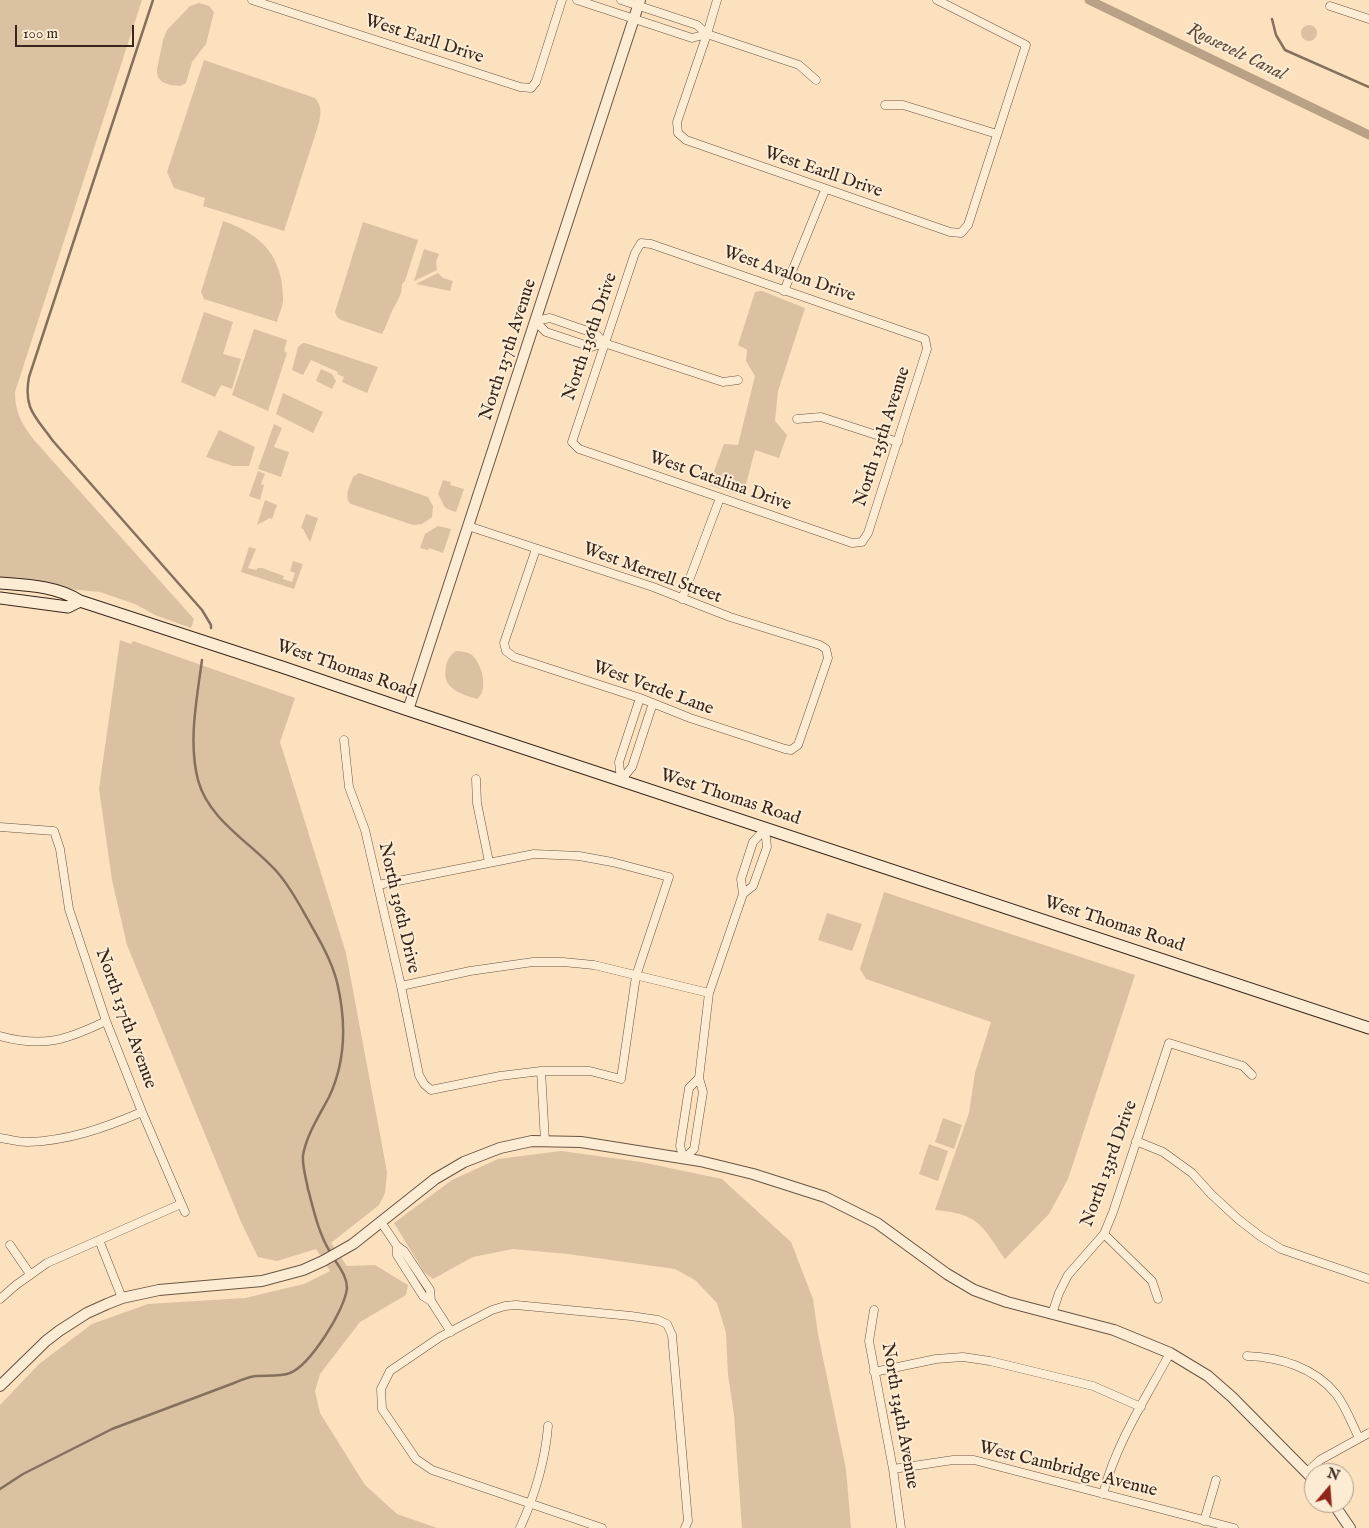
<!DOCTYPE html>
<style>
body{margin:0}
#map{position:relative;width:1369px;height:1528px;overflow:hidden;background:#fbe1bd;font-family:"IM FELL English",serif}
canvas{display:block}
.north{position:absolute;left:1304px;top:1463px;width:50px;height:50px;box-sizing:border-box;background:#fcecd4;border:1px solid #ae9d8a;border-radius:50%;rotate:18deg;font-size:14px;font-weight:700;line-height:20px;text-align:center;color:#38261c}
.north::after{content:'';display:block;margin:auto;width:18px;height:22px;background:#8f2418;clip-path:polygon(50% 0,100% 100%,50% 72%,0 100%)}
.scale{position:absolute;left:15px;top:25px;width:119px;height:22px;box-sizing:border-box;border:2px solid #38261c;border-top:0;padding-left:6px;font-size:15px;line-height:18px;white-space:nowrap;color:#38261c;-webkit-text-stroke:4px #fcecd4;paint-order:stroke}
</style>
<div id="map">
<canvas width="1369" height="1528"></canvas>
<div class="north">N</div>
<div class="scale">100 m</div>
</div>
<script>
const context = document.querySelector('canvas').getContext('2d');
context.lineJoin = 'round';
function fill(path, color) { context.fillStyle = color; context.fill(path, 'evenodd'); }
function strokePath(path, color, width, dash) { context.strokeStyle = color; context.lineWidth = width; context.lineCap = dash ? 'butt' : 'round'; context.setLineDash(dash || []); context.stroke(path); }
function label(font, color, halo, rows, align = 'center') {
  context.font = font + ' "IM FELL English",serif'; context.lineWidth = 4; context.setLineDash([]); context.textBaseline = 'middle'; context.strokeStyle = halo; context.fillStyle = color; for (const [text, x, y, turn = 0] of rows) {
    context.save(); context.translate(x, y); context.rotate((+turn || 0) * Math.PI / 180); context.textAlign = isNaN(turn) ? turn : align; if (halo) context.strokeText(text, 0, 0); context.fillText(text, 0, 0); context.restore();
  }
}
const green = new Path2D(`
 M0,0H142L15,392C15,413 22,424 34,440L194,619L191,628L155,615L135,604L100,592L69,589L0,579Z
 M199,3L209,6L214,12L206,44L192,62L186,83L180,86C168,85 156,83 157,69L163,40L167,30L190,6Z
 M1301 33a8 8 0 1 1 16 0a8 8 0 1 1-16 0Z
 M204,60L315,98C322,107 321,112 319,123L284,231L203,206L205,198L174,188L167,172Z
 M223,221C261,234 283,256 283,299C283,306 279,314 277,322L204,299L201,292Z
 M363,222L418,240L405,281L402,284C402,296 397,301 392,311C389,319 386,326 382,334L341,320L337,317L335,312Z
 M424,249L439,254L436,262L437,270L414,281Z
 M438,273L443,278L453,281L450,291L416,284Z
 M762,291L805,308L778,391L775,421L787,435L779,458L755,450L743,496L709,485L724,444L738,445L755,376L746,361L747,350L738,345L755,292Z
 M204,312L233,322L223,354L241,359L232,389L221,385L215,397L181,382Z
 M254,329L287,340L284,351L287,353L268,411L232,395Z
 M303,343H305L378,367L367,393L342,382L344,377L337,374L338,372L311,360L303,375L292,370L298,347Z
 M321,369L332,374L336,381L332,389L316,381Z
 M283,393L323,412L313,433L276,414Z
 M274,424L282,428L274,447L289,452L281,477L258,469Z
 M219,430L255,447L249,466H233L206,457Z
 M258,471L265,474L261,484L264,485L260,500L249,496Z
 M359,473L428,497L433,506L432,517L422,524L413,525L351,504C343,497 350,486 353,477Z
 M443,480L451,482L450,485L464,489L456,512C441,508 445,505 438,494Z
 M265,500L277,505L272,519L270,518L257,525Z
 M306,514L318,518L310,542L303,529L301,528Z
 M438,526L451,529L443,553L429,548L428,550L420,548L425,534Z
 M249,547L256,549L248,568L256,570L258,568H262L284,576L283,579L292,582L295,573L290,571L293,561L303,564L294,589L241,572Z
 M120,640L131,644L133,641L295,698L280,742L346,953L387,1172L385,1193L379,1205L331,1243L347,1266L375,1265L408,1285L406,1295L360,1322L320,1374L315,1391L320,1413L365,1485L397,1514L437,1528H0V1405L39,1364L92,1324L148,1304L245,1298L304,1284L330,1271L316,1249L277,1261L258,1257L241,1222L127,945L112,880L99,789Z
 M456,651C462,651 467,652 472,655C482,664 489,690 477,699C460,694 441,688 446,667C447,660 450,655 456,651Z
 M884,892L1135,975L1068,1179L1049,1214L1005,1259C990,1239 983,1218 955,1213C949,1211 942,1211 935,1210L969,1113L975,1073L991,1022L866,979L860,969Z
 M827,913L862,924L852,951L818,940Z
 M943,1118L962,1125L954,1149L935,1142Z
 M929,1144L948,1151L938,1181L919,1174Z
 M561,1151L641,1162L722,1179L791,1242L813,1299L818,1334L846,1469L851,1528H742L734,1415L728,1375L726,1333L717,1303L695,1280L675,1269L568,1254L513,1249L473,1257L433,1279L424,1272L394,1223L452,1180L498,1159Z`);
const stream = new Path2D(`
 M153,0L29,377C23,409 36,417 53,441L202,610L211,625V628
 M1272,19L1276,35L1285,50L1369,87
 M202,660C197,698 188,742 198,780C209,821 252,843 278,873C290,887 298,902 307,918C319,939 331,959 337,982C346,1020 346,1061 329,1097C319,1116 307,1134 303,1155C302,1166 306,1178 308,1189C314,1211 318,1232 330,1252
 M0,1489L23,1474L112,1429L234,1383C241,1380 248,1377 256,1376C267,1375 279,1377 290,1373C310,1365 345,1310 347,1288C347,1276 339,1267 333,1257`);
const canal = new Path2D(`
 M1089,0L1369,135`);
const minor = new Path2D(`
 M252,0L520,87L531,88L536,82L562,0
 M577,0L692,38L707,34
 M621,0L697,25L707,34L799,65L816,80
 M717,0L707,34L677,122L678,133L686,140L950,232L961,233L968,225L1026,45L937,0
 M1330,6L1369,19
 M885,105H903L997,134
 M641,243L651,244L925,339L927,349L868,533L862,542L852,543C761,512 670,480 579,449L572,442L635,253Z
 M784,291L825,190
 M535,321L550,318L596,334L604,343L723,382L738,380
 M535,321L546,332L591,347L604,343
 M797,419L821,417L898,442
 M468,526L653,587L730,617L820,645L826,649L828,658L798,745L791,750L785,749L690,718L640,698L514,657L506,651L504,643L536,549
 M682,599L720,498
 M344,740L349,787L365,830L401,986L419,1075L424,1084L431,1090L500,1076L541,1071H590L621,1079L636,976L669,877L612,862L579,856L534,854L378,885
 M476,779L477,803L489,862
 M621,780L619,762L640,698
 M621,780L632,767L653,703
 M0,827L54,831L60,849L69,909L106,1021L142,1112L185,1212
 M743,894L753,886L767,847L765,829
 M401,986L470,971L533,962H563L594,965L709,993
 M0,1036C43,1048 67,1040 106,1021
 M541,1071L545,1141
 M699,1078L689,1088L680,1146L684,1159L694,1149L703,1092L699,1078L709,993L743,894L741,879L753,842L765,829
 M0,1138C9,1139 18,1142 27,1142C68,1141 104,1128 142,1112
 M1136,1141L1163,1152L1192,1173L1211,1194L1238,1219L1260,1236L1281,1249L1369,1279
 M381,1222L397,1246L404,1251L430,1290L431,1301
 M1104,1234L1152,1281L1158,1299
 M99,1240L122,1298
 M10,1245L30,1274
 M397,1246V1255L423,1296L431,1301L451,1332
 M0,1299L16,1285L47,1263L181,1204
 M874,1310L869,1341L893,1469L901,1528
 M1052,1314L1059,1293L1068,1275L1104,1234L1113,1212L1169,1043L1243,1066L1252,1075
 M1247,1356C1279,1357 1314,1367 1336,1394C1346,1407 1352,1424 1359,1438
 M874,1372L936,1359L963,1357L990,1361L1093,1386L1141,1407
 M893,1469L953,1460H974L1234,1528
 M1307,1472L1320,1460L1369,1433
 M1103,1494C1116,1443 1146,1398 1170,1353
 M1204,1521L1216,1480
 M520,1528C535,1495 545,1463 548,1426
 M602,1528L432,1470L416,1459L382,1409L381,1389L390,1371L440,1337L492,1310L505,1306L516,1305L631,1316L658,1320L667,1324L672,1335L688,1521L685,1528`);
const tertiary = new Path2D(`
 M408,710L640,0
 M0,1386L46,1341L59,1331L87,1313L107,1304L122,1298L159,1290L262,1281L303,1270L323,1261L353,1244L435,1179L464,1162L500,1148L532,1141L581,1142L700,1161L753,1174L825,1197L877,1223L947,1274L974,1290L1007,1302L1114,1330L1170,1353L1208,1376L1232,1397L1314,1480
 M1333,1503L1350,1528`);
const secondary = new Path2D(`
 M0,583C26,585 58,586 80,601L285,668L408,710L1369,1028
 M0,598L68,607L80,601`);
const streetNames = [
 ["West Earll Drive",424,40,18],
 ["West Earll Drive",823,173,19],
 ["West Avalon Drive",789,275,19],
 ["North 136th Drive",591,337,-71],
 ["North 137th Avenue",509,350,-72],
 ["North 135th Avenue",883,437,-72],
 ["West Catalina Drive",720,482,19],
 ["West Merrell Street",652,574,20],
 ["West Thomas Road",346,670,19],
 ["West Verde Lane",653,689,20],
 ["West Thomas Road",730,798,18],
 ["North 136th Drive",398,908,77],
 ["West Thomas Road",1114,925,18],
 ["North 137th Avenue",125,1019,70],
 ["North 133rd Drive",1110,1164,-70],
 ["North 134th Avenue",899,1416,80],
 ["West Cambridge Avenue",1068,1470,14]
];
const waterNames = [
 ["Roosevelt Canal",1236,53,26]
];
fill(green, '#dac1a2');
strokePath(stream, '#85705c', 2.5);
strokePath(canal, '#b9a186', 9);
strokePath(minor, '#695544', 9);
strokePath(tertiary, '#695544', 12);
strokePath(secondary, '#38261c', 13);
strokePath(minor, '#fcecd4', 8);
strokePath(tertiary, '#fcecd4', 10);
strokePath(secondary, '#fcecd4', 11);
label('18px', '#38261c', '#fcecd4', streetNames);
label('italic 19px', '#5f4b3c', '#fcecd4', waterNames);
</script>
